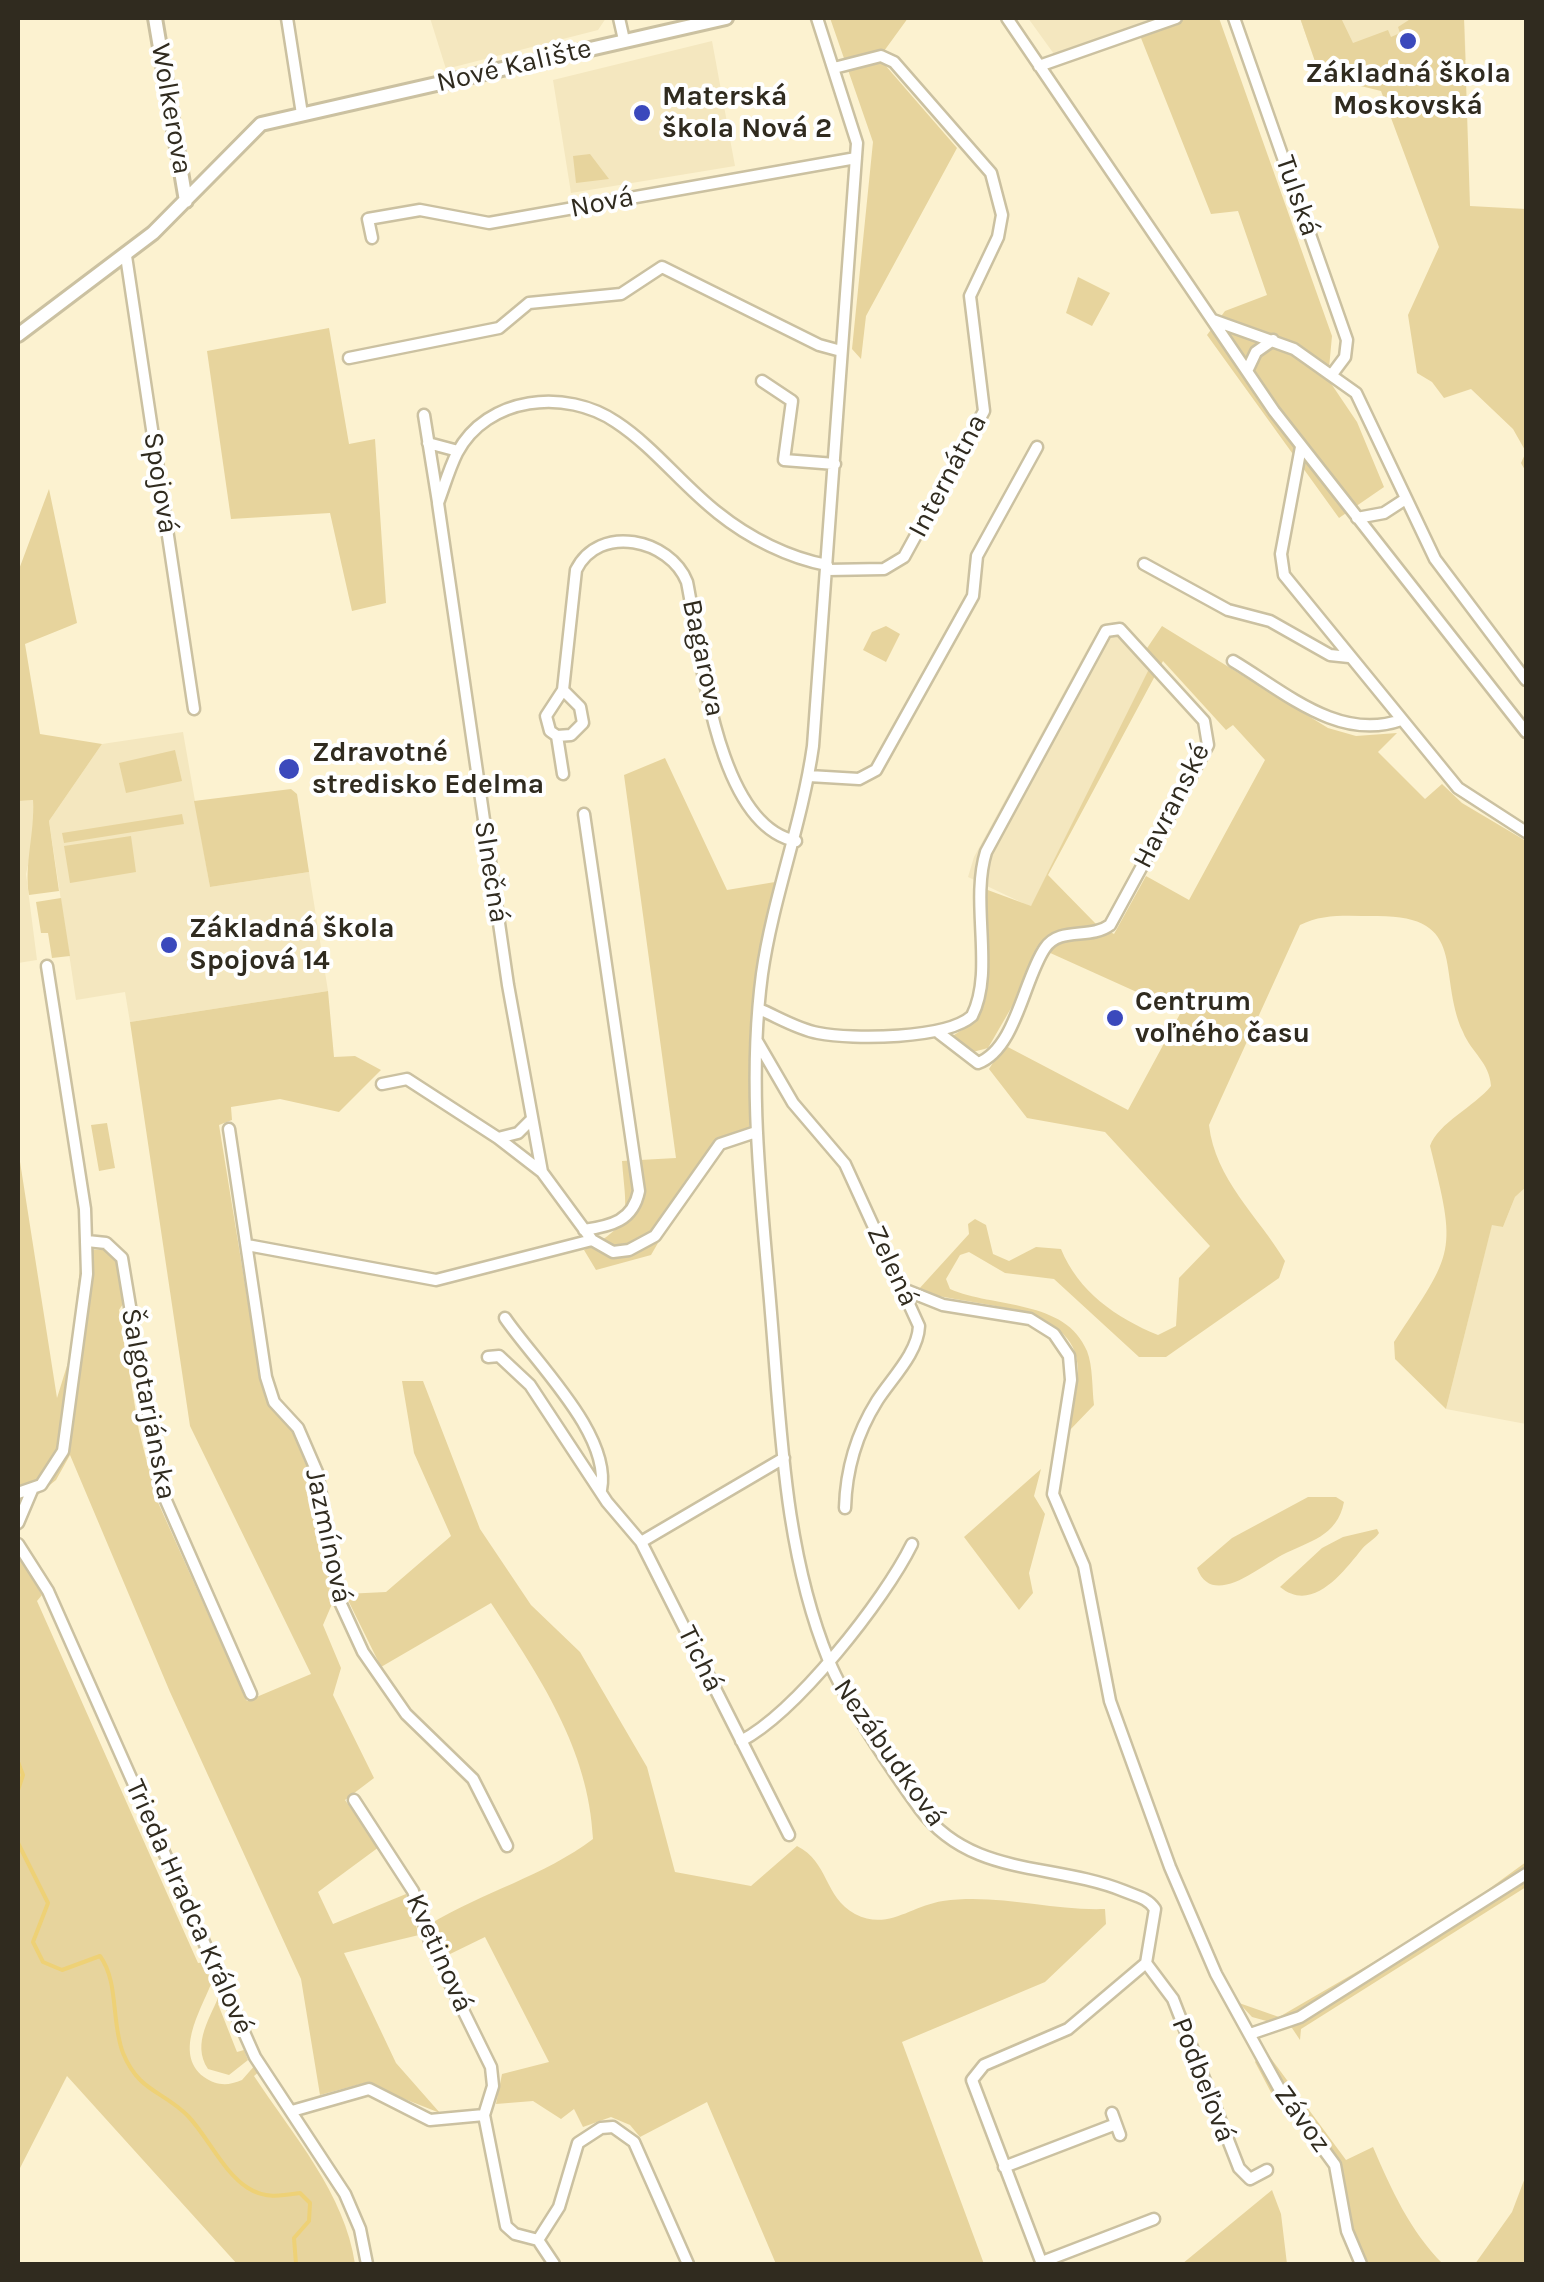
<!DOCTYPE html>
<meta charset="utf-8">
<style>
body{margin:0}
#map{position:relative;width:1544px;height:2282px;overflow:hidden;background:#fcf2d0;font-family:Karla,sans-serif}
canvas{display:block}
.frame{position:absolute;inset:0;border:20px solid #302b1f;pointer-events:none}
</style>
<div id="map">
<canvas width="1544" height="2282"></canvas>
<div class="frame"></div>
</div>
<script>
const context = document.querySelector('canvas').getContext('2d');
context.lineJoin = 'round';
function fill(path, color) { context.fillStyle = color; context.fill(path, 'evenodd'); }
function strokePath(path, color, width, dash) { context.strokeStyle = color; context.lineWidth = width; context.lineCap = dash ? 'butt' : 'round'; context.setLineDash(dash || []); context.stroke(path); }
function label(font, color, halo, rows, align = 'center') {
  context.font = font + ' Karla,sans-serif'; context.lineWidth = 8; context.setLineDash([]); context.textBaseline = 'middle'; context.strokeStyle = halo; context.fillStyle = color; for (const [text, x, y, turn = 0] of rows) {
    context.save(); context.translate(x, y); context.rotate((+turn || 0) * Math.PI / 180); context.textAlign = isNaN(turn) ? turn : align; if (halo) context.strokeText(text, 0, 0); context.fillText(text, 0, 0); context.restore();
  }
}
const built = new Path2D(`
 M430,18H606L598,30L446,69Z
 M1028,18H1182L1059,61Z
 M1300,18H1464L1466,60L1310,47Z
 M712,41L735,166L571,193L553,80Z
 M1116,622L1147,648L1140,661L1151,667L1031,907L968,877L974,857L1090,644L1102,625Z
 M183,732L210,887L309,872L328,991L130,1022L125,992L76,1000L49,821L102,744Z
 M18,790L19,801L33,800L35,834L26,874L37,960L18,963Z
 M1526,1187V1424L1446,1409L1492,1224L1503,1227L1515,1197Z`);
const green = new Path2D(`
 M830,18H908L879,58L957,148L866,316L861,359L852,349L873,142Z
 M1182,18H1219L1332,336L1328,379L1357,422L1384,487L1339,518L1207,335L1225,311L1267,295L1238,211L1211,214L1139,33Z
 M1300,18H1341L1353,43L1388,30L1391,37L1400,33L1398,27L1412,18H1464L1470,206L1526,209V472L1521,463L1526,452L1513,429L1471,389L1444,398L1432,382L1417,373L1408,315L1439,247L1381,91L1320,76Z
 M590,154L609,179L576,183L573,156Z
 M1078,277L1110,293L1092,326L1066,313Z
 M329,328L349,444L375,439L386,603L352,611L330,513L231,519L207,351Z
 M49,489L77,623L25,644L40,734L102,744L49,821L59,891L29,895C24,864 35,833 33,800L19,801L18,790V572Z
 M886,626L900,634L886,662L863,650L872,632Z
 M1162,626L1328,728L1356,736L1397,733L1378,752L1425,799L1442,784L1462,803L1526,841V1187L1515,1197L1503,1227L1492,1225L1446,1409L1395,1359L1394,1342C1455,1250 1457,1254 1430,1146C1438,1123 1474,1107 1491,1086C1490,1063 1471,1052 1463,1032C1436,972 1470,915 1375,916C1349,916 1323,913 1300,925L1209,1125C1215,1179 1258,1216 1285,1261L1279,1278L1166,1357H1139L1054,1279L1005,1273L969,1252L960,1255L946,1279L950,1289C993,1308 1066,1299 1087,1351C1093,1366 1092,1389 1094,1405L1069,1431C1072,1412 1078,1390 1078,1370C1078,1300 964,1308 918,1290L969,1234L968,1224L975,1219L986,1225L993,1254L1009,1261L1036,1247L1061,1249C1078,1291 1116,1318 1158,1335L1176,1326L1179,1278L1210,1246L1105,1132L1027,1118L989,1069L1004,1045L1128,1110L1181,1012L1037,947L1014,1003L988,1048L969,1053L951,1037L974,1022L986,999L985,889L1031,906L1150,667L1139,660ZM1163,661L1226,730L1233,725L1265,760L1189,900L1146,876L1114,934L1096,924L1048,875Z
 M175,750L182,781L126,793L119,763Z
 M665,758L727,890L775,882L751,1009L749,1138L711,1152L651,1255L596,1270L584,1250C635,1224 626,1214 622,1161L676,1158L624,775Z
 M291,789L297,794L309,872L210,887L194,801Z
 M182,814L184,824L64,843L62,833Z
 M131,836L136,872L70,883L64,846Z
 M61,898L70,956L52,958L48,933H41L36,902Z
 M328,991L334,1057L355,1056L381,1070L339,1112L280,1099L231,1107L232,1120L219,1125L261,1383L270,1405L295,1434L313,1479L332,1604L323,1625L341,1668L333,1695L374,1778L345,1800L379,1847L318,1892L333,1924L406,1894L419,1935L344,1953L396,2063L440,2113L364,2083L320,2095L301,1979L170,1692L70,1455L56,1480L35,1497L18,1531V1149L57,1398L70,1356L82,1251L106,1249L116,1260L123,1304L119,1310L139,1431L156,1498L247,1701L311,1674L190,1426L130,1022Z
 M107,1123L115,1168L99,1171L91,1125Z
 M402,1381H423L480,1529L531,1605L580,1652L647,1767L675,1872L751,1886L797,1846C829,1862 824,1897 855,1914C888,1931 910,1906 943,1901C997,1893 1051,1911 1105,1909L1106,1924L1045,1982L902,2042L984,2264H776L707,2102L640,2137L630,2125L611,2117L583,2127L574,2109L561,2119L533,2101L496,2104L502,2074L549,2062L485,1937L446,1956L430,1924C483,1892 544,1876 593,1839C589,1749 539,1676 491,1603L381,1667L345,1594L386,1592L451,1536L414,1453Z
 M1041,1469L1034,1496L1045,1514L1029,1573L1033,1593L1019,1610L964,1537Z
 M1308,1497H1336L1344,1502C1337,1537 1309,1541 1282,1555C1259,1567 1212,1609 1197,1568L1232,1538Z
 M1377,1529L1379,1533C1374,1540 1368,1542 1362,1549C1344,1571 1313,1614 1280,1587L1322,1548L1343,1537Z
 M18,1555L42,1595L37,1601L198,1963L207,1962L213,1979C203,2007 172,2053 204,2077C217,2086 228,2086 242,2080L256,2064L260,2071L254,2076C293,2135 345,2194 355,2264H237L67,2076L18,2172Z
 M1526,1862V1887L1301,2029L1300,2040L1292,2028L1252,2017L1239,2003L1279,2017L1446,1920Z
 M221,1991L225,2001L218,2004L237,2052L244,2050L248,2060L229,2075L208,2069C191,2043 211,2017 221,1991Z
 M1264,2049L1346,2160L1373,2147C1391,2189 1410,2231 1443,2264H1368L1353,2234L1346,2193L1325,2152L1276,2102L1255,2062Z
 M1526,2175V2264H1475L1512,2212Z
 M1272,2190L1281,2214L1287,2264H1182Z`);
const stream = new Path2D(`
 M18,1762L23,1775L18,1790
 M18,1843L48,1903L33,1942L43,1962L62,1970L100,1956C119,1982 111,2022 123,2053C139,2092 162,2090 188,2116C208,2137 223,2172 248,2188C265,2199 281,2196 300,2193L310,2203L309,2221L294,2238L296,2264`);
const minor = new Path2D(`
 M287,18L302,114
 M619,18L624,40
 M817,18L857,143L813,746C802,824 773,897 762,974C747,1087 762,1201 771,1313C781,1430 784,1551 829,1661C844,1699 895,1775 920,1809C972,1878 1052,1862 1124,1891C1136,1896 1148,1898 1155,1909L1146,1963L1068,2029L984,2065L972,2080L1042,2264
 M1007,18L1274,411L1526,732
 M1234,18L1347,340L1345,357L1333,373
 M1039,66L1176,18
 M372,238L368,219L420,210L489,223L856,158
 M126,256L194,709
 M1213,320L1294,349L1356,393L1435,559L1526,680
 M349,358L499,328L529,303L621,294L662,267L819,345L841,351
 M1247,371L1256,352L1273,340
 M762,381L792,401L784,460L835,464
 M424,415L438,502
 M428,443L458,451
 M1301,447L1281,554L1284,575L1458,788L1526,832
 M1357,518L1384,513L1404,500
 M1144,564L1228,610L1270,621L1330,655L1349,657
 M827,570L884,569L904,557L984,411L970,296L998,237L1002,215L991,173L894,62L881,56L834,68
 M1233,661C1285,692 1339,742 1401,720
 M557,736L571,735L583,723L580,707L563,690
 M563,774L557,736L550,731L546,716L563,690L576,570C599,523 670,539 687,582C701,650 715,825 796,841
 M809,776L859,779L876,770L973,596L977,556L1037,447
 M584,814L639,1191C633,1221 611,1226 584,1230
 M759,1009C778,1017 797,1029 818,1033C853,1040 946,1039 972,1016C995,971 970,903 986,852L1106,631L1120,629L1204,721L1208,745L1110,925C1090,940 1060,926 1045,948C1024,978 1016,1049 978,1063L939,1033
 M757,1041L793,1103L845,1164L919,1326C918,1353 891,1379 877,1401C857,1433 846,1471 845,1508
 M382,1084L407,1079L498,1138L518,1133L530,1121
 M229,1129L266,1377L274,1402L298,1428L317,1472L340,1602L363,1652L406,1714L473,1779L507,1846
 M498,1138L542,1172L592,1240L613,1252L629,1250L655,1236L720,1144L756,1132
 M542,1172L508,985L438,503C444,487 449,469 457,453C487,396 566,388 616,422C654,447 682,485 718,513C749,538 789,558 827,565
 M87,1241L106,1243L122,1258L160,1487L251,1694
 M247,1245L436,1280L592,1240
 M903,1289L943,1305L1030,1319L1054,1334L1069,1356L1071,1380L1053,1494L1084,1566L1110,1701L1170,1867L1216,1974L1280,2090L1335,2165L1347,2231L1361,2264
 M505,1318C535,1362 612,1435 601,1490
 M488,1357L499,1356L530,1385L607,1502L641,1542L789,1835
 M18,1493L41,1485L63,1451L87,1274L85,1209L47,966
 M18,1523L32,1490
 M641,1542L784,1458
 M18,1544L48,1591L255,2057L345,2194L360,2229L367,2264
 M741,1741C796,1712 884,1601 912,1544
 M354,1800L413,1891L432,1947L491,2067L493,2086L484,2115L506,2226L515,2234L538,2240
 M1146,1963L1173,1999L1239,2168L1250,2179L1267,2170
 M1250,2034L1300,2017L1526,1874
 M292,2111L369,2089L430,2120L484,2115
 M1112,2113L1120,2135
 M1004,2167L1116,2124
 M538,2240L559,2207L578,2143L601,2128L613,2127L634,2142L688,2264
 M538,2240L554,2264
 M1042,2262L1154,2219`);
const tertiary = new Path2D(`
 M155,18L186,201
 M18,335L153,233L261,124L726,18`);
const markers = [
 [1408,41,10,"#3b49bc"],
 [642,113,10,"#3b49bc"],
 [289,769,12,"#3b49bc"],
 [169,945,10,"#3b49bc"],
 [1115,1018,10,"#3b49bc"]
];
const streetNames = [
 ["Nové Kalište",514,66,-13],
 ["Wolkerova",171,109,80],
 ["Tulská",1297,196,71],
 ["Nová",602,203,-11],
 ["Internátna",948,476,-62],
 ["Spojová",160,483,81],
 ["Bagarova",703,658,78],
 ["Havranské",1172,806,-63],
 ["Slnečná",491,872,81],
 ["Zelená",892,1266,65],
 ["Šalgotarjánska",148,1404,79],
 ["Jazmínová",328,1536,78],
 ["Tichá",700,1659,64],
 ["Nezábudková",889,1753,55],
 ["Trieda Hradca Králové",189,1907,66],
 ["Kvetinová",439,1953,66],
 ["Podbeľová",1203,2080,69],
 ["Závoz",1302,2119,54]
];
const poiNames = [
 ["Základná škola",1408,74,"center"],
 ["Moskovská",1408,106,"center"],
 ["Materská",662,97],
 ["škola Nová 2",662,129],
 ["Zdravotné",312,753],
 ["stredisko Edelma",312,785],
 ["Základná škola",189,929],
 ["Spojová 14",189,961],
 ["Centrum",1135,1002],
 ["voľného času",1135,1034]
];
fill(built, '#f4e7bf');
fill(green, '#e7d49d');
strokePath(stream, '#eed176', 4);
strokePath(minor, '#cbc1a1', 15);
strokePath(tertiary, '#cbc1a1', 18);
strokePath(minor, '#fff', 10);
strokePath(tertiary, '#fff', 12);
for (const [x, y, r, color] of markers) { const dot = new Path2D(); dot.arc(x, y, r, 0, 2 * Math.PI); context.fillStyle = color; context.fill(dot); strokePath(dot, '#fff', 4); }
label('28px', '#302b1f', '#fff', streetNames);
label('bold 28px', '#302b1f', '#fff', poiNames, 'left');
</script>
